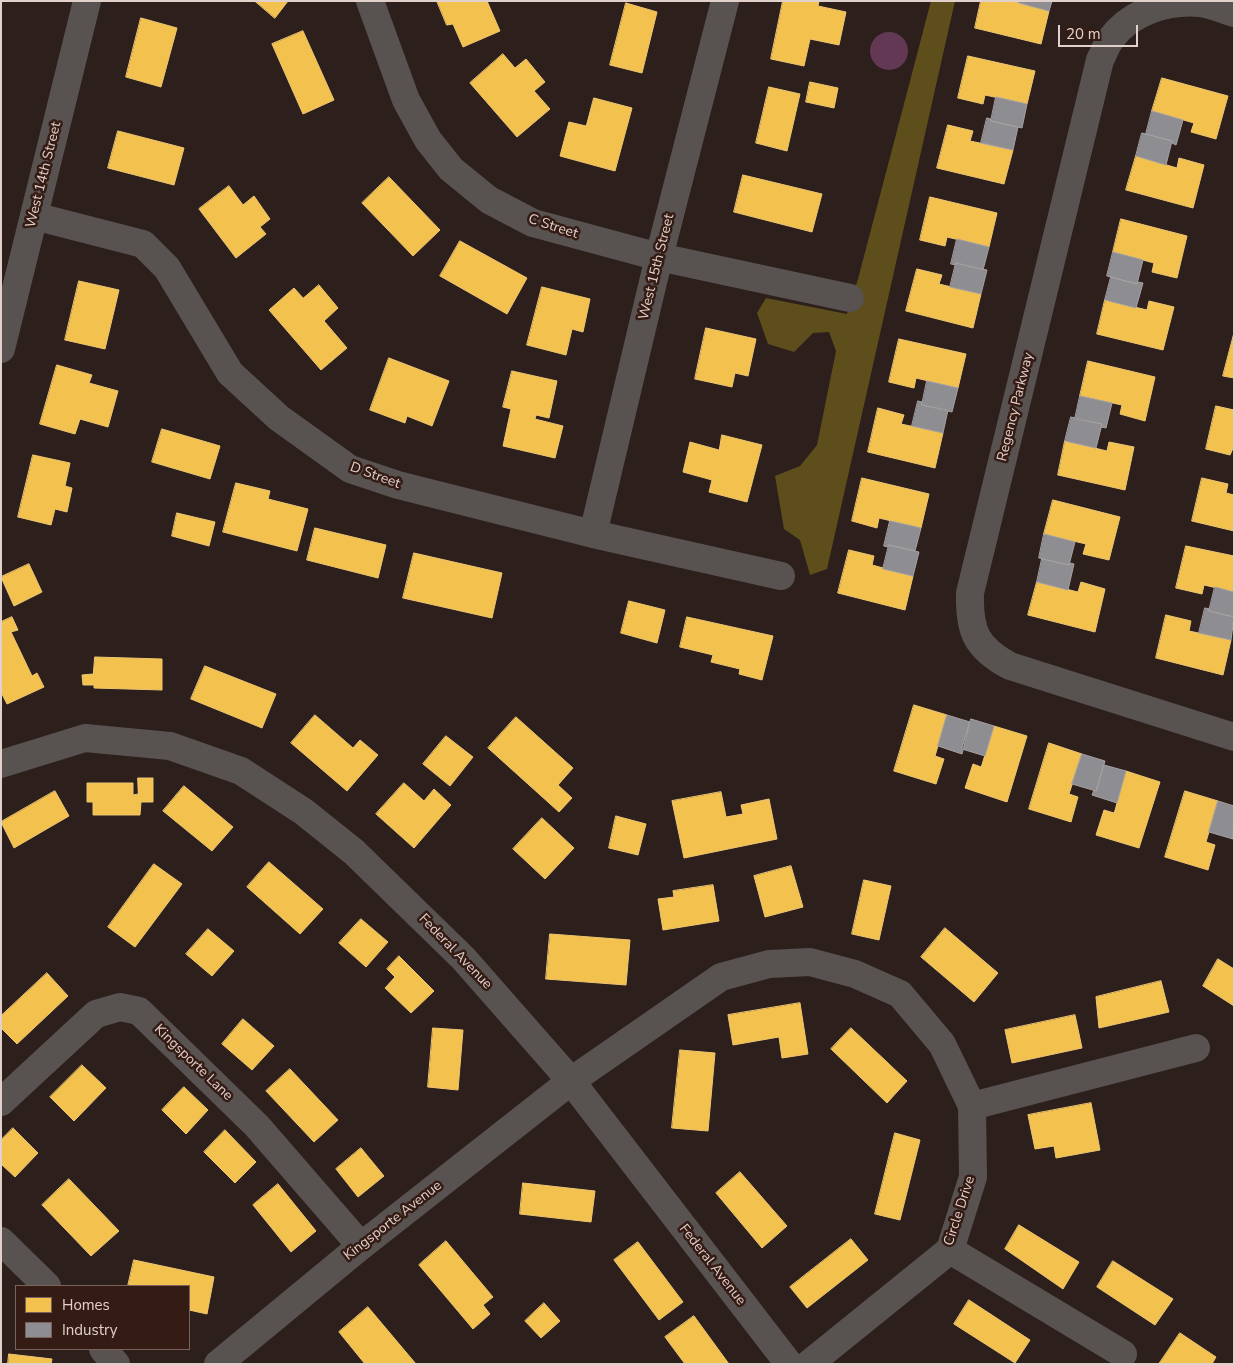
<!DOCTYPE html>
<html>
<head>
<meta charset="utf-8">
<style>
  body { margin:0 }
  #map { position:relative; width:1235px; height:1365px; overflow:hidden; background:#2d1f1b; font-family:"Nunito Sans",sans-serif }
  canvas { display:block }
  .frame { position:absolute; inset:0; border:2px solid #e2d0cb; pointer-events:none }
  .legend { position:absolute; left:15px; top:1285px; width:175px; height:65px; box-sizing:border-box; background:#341b14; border:1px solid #7a635d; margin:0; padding:6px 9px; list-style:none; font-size:15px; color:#e2d0cb }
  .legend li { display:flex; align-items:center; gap:10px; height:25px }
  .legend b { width:25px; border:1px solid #7a635d }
  .scale { position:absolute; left:1058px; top:25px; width:80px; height:22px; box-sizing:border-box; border:2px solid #e2d0cb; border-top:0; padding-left:6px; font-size:15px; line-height:18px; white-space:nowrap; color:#e2d0cb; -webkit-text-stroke:4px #341b14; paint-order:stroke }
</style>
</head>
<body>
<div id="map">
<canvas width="1235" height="1365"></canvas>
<div class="frame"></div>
<ul class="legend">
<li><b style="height:14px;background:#f2c14e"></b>Homes</li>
<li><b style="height:14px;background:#8d8d92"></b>Industry</li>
</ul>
<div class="scale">20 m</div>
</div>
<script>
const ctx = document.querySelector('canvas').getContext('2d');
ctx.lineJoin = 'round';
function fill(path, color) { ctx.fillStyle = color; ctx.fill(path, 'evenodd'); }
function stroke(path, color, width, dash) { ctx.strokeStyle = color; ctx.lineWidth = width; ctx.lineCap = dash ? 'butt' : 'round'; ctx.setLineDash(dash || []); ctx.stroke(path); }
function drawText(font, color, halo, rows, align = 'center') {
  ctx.font = font + ' "Nunito Sans",sans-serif'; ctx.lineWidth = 5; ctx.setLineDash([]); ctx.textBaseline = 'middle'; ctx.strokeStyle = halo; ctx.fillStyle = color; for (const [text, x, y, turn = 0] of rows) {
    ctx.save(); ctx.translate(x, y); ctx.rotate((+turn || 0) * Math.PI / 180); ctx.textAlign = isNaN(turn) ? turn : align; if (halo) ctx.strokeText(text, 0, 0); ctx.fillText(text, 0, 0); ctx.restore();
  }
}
fill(new Path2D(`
  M931 1H955L827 569 810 575 800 540 784 529 775 476 800 466 817 445 836 351 829 332 813 333 794 352 768 344 757 313 766 298 847 314 858 279Z`), '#5d4e1c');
fill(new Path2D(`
  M870 51a19 19 0 1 1 38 0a19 19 0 1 1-38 0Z`), '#633854');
const homes = new Path2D(`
  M255 1H288L275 18Z
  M437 1H487L500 31 463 47 453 24 447 25Z
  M783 1H819L818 6 846 12 839 45 810 39 804 66 771 59Z
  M981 1H1012L1049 11 1041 44 975 28Z
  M626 3 657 12 642 73 610 65Z
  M141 18 177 28 161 87 126 77Z
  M303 31 334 100 303 114 272 44Z
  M503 54 515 68 526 59 545 82 534 91 550 109 517 137 470 83Z
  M968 56 1035 71 1027 104 985 95 983 104 958 98Z
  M1162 78 1228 96 1216 139 1191 132 1194 123 1152 111Z
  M810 82 838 88 834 108 806 102Z
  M769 87 800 94 787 151 756 143Z
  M594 98 632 108 615 171 560 156 569 122 586 126Z
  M948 125 973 131 970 141 1013 150 1004 184 937 168Z
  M118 131 184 148 174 185 108 168Z
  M1136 156 1177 168 1179 158 1204 165 1193 208 1126 190Z
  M743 175 822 194 812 232 734 212Z
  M389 177 440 230 413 256 362 203Z
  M229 186 243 205 254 196 270 219 260 227 266 234 236 258 199 209Z
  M930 197 997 213 989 247 947 237 945 246 920 240Z
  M1121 219 1187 236 1177 278 1152 272 1154 263 1113 252Z
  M460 241 527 278 507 314 440 276Z
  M917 269 942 275 939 284 981 294 973 328 906 311Z
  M79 281 119 290 105 349 65 340Z
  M319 285 338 308 324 321 347 348 321 370 269 310 294 288 303 298Z
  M542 287 590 299 583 332 572 329 566 355 527 345Z
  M1105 300 1147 310 1149 301 1174 307 1163 350 1097 334Z
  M706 328 756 339 748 376 735 373 732 387 695 379Z
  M1234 333V378L1223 376Z
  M899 339 966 354 958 388 916 378 914 388 889 382Z
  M389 358 449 381 432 426 407 416 405 423 370 410Z
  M1088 361 1155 377 1145 421 1120 414 1122 405 1080 396Z
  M57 365 92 375 89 383 118 391 108 427 80 419 75 434 40 424Z
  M512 371 557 381 549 418 536 415 535 419 563 426 555 458 503 446 511 409 503 407Z
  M1216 406 1234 410V446L1230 455 1206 449Z
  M878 408 904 415 901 424 943 433 935 468 868 452Z
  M162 429 220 446 210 479 152 462Z
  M722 435 762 445 747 502 709 492 712 480 683 472 690 442 719 450Z
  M1065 441 1107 451 1109 442 1134 447 1125 490 1058 475Z
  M33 455 70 463 65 486 72 488 67 512 55 509 51 525 18 517Z
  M862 478 929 494 921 528 879 518 877 528 852 521Z
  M1202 478 1228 484 1226 493 1234 495V531L1192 521Z
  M236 483 270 491 268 499 308 509 297 551 223 532Z
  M1053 500 1120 517 1109 560 1083 554 1086 544 1044 534Z
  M177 513 215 522 209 546 172 536Z
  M315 528 386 545 378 578 307 560Z
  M1186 546 1234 556V592L1204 585 1202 594 1176 588Z
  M849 550 874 556 872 565 913 576 905 610 838 593Z
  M414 553 502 573 492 618 403 598Z
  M29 564 42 592 14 606 1 577Z
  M1037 582 1078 592 1081 582 1105 589 1095 632 1028 615Z
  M629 601 665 610 657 643 621 633Z
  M1166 615 1191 621 1189 631 1231 640 1223 675 1156 658Z
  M12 617 18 630 11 632 32 676 37 673 44 687 7 704 1 692V622Z
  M687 617 773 636 762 680 739 674 740 669 711 662 713 655 680 647Z
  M95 657 162 659V690L94 688V685H83L82 675 93 674Z
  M205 666 276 694 262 728 191 699Z
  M914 705 947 715 935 756 944 759 936 784 894 771Z
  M315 715 353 748 360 740 378 755 347 791 291 743Z
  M516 717 573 768 558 785 572 798 559 812 488 748Z
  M994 726 1027 736 1007 802 965 788 973 764 981 767Z
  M446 736 473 757 450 786 423 764Z
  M1049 743 1082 754 1069 794 1078 797 1071 822 1029 809Z
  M1126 771 1160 782 1139 848 1096 835 1104 810 1114 813Z
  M138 778H153V802H141L140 815H93V802H87V783H133V795L138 794Z
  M404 783 424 801 434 789 451 805 414 848 376 814Z
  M184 786 233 827 212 851 163 811Z
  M55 791 69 816 14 848 1 822Z
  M1185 791 1218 801 1206 842 1215 845 1208 870 1165 857Z
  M721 792 726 817 743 814 741 805 769 799 777 839 684 858 672 801Z
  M616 816 646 824 638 855 609 848Z
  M542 818 574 848 545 879 513 849Z
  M269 862 323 909 300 934 247 887Z
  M154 864 182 884 135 947 108 927Z
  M791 866 803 907 765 917 754 876Z
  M864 880 891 886 879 940 852 934Z
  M713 885 719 921 663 930 658 899 674 897 673 891Z
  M361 919 388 942 366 967 339 943Z
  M945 928 998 973 974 1002 921 957Z
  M208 929 234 951 212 976 186 954Z
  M550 934 630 940 626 985 546 979Z
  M399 956 434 991 411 1013 385 988 395 977 387 969Z
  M1218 959 1234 969V1006L1203 986Z
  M47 973 68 996 17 1044 1 1028V1016Z
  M1161 981 1169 1012 1099 1028 1096 997Z
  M800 1003 808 1054 782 1058 779 1037 733 1045 728 1015Z
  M1075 1015 1082 1048 1012 1063 1005 1030Z
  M243 1019 274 1046 252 1070 222 1044Z
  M433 1028 463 1030 458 1090 428 1087Z
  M851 1028 907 1081 887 1103 831 1049Z
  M680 1050 715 1053 708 1131 672 1128Z
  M82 1065 106 1088 74 1121 50 1097Z
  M290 1069 338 1120 314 1142 266 1091Z
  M184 1087 208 1110 186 1134 162 1110Z
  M1091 1103 1100 1150 1056 1158 1054 1146 1035 1149 1028 1115Z
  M13 1128 38 1153 15 1177 1 1164V1140Z
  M225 1130 256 1162 235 1183 204 1152Z
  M895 1133 920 1140 900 1220 875 1214Z
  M361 1148 384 1176 358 1197 336 1169Z
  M740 1172 787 1226 762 1248 716 1193Z
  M69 1179 119 1231 91 1256 42 1205Z
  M523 1183 595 1191 591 1222 520 1214Z
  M278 1184 316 1231 291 1252 253 1205Z
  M1019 1225 1079 1262 1063 1289 1005 1249Z
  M851 1239 868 1260 807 1308 790 1287Z
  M446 1241 493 1297 483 1305 490 1314 473 1329 419 1265Z
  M638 1242 683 1302 659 1320 614 1260Z
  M134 1260 214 1277 207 1314 189 1310V1286H128Z
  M1113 1261 1173 1299 1155 1325 1097 1287Z
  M969 1300 1030 1340 1015 1363 954 1324Z
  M544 1303 560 1321 541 1338 525 1321Z
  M368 1307 416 1364H365L339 1332Z
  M694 1316 729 1364H685L665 1337Z
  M1180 1333 1216 1357 1212 1364H1159Z
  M9 1354 52 1359 51 1364H8Z`);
fill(homes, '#f2c14e');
stroke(homes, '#edc674', 1);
const industry = new Path2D(`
  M1019 1H1052L1049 11 1019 3Z
  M996 97 1027 104 1022 128 991 121Z
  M1152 111 1183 120 1176 145 1172 143V141L1146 134Z
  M987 118 991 119V121L1018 127 1013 150 981 143Z
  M1142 133 1172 141 1166 165 1136 156Z
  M957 239 989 247 983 270 956 263V265L951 264Z
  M1113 252 1143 260 1137 284 1107 276Z
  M956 263 987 270 981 294 950 287Z
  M1111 277 1137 284 1138 282 1143 283 1136 308 1105 300Z
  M927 381 958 388 952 412 922 405Z
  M1080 396 1112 403 1106 428 1101 427 1102 424 1075 419Z
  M918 401 922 402V405L948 410 943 433 912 426Z
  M1071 417 1102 424 1096 448 1065 441Z
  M890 521 921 528 915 551 889 545 888 547 884 546Z
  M1044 534 1075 542 1069 565 1039 558Z
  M889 545 919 552 913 576 883 569Z
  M1042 559 1069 565 1070 563 1074 564 1068 590 1037 582Z
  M1215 587 1234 592V617L1209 611Z
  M1205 608 1210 609 1209 611 1234 617 1231 640 1199 633Z
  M947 715 970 722 962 754 938 746Z
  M971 719 994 726 985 756 962 749Z
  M1082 754 1105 761 1096 791 1072 784Z
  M1104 765 1126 771 1117 803 1092 795 1094 790 1096 791Z
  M1218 801 1234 806 1233 839 1209 832Z`);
fill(industry, '#8d8d92');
stroke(industry, '#a6a1a3', 1);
stroke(new Path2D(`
  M370 1 406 100 428 140 451 169 489 200 533 223 659 257 850 298
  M1234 13C1223 10 1211 4 1200 3 1168 0 1130 12 1111 39 1106 45 1104 53 1100 60L970 593C969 631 976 648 1010 666L1234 737
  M34 216 143 244 167 268 230 373 279 418 350 469 398 485 593 534 781 576
  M1 349 87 1
  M593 534 659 257 725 1
  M1 764 85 738 170 746 241 771 304 812 354 852 463 958 571 1081 789 1364
  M1 1102 96 1014 120 1007 139 1011 257 1126 361 1246
  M972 1106 1196 1048
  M1 1241 47 1286
  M950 1250 1123 1354
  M103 1349 116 1364
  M218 1364 361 1246 571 1081 721 977 769 964 810 962 855 974 900 994 942 1044 972 1106 973 1177 950 1250 809 1364`), '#585251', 28);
drawText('14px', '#e2d0cb', '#341b14', [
  ["West 14th Street",44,175,-76],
  ["C Street",553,227,18],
  ["West 15th Street",657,267,-76],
  ["Regency Parkway",1016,407,-76],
  ["D Street",375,476,20],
  ["Federal Avenue",455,952,46],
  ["Kingsporte Lane",193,1063,44],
  ["Circle Drive",960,1211,-72],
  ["Kingsporte Avenue",393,1221,-38],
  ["Federal Avenue",712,1265,52]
]);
</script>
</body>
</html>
